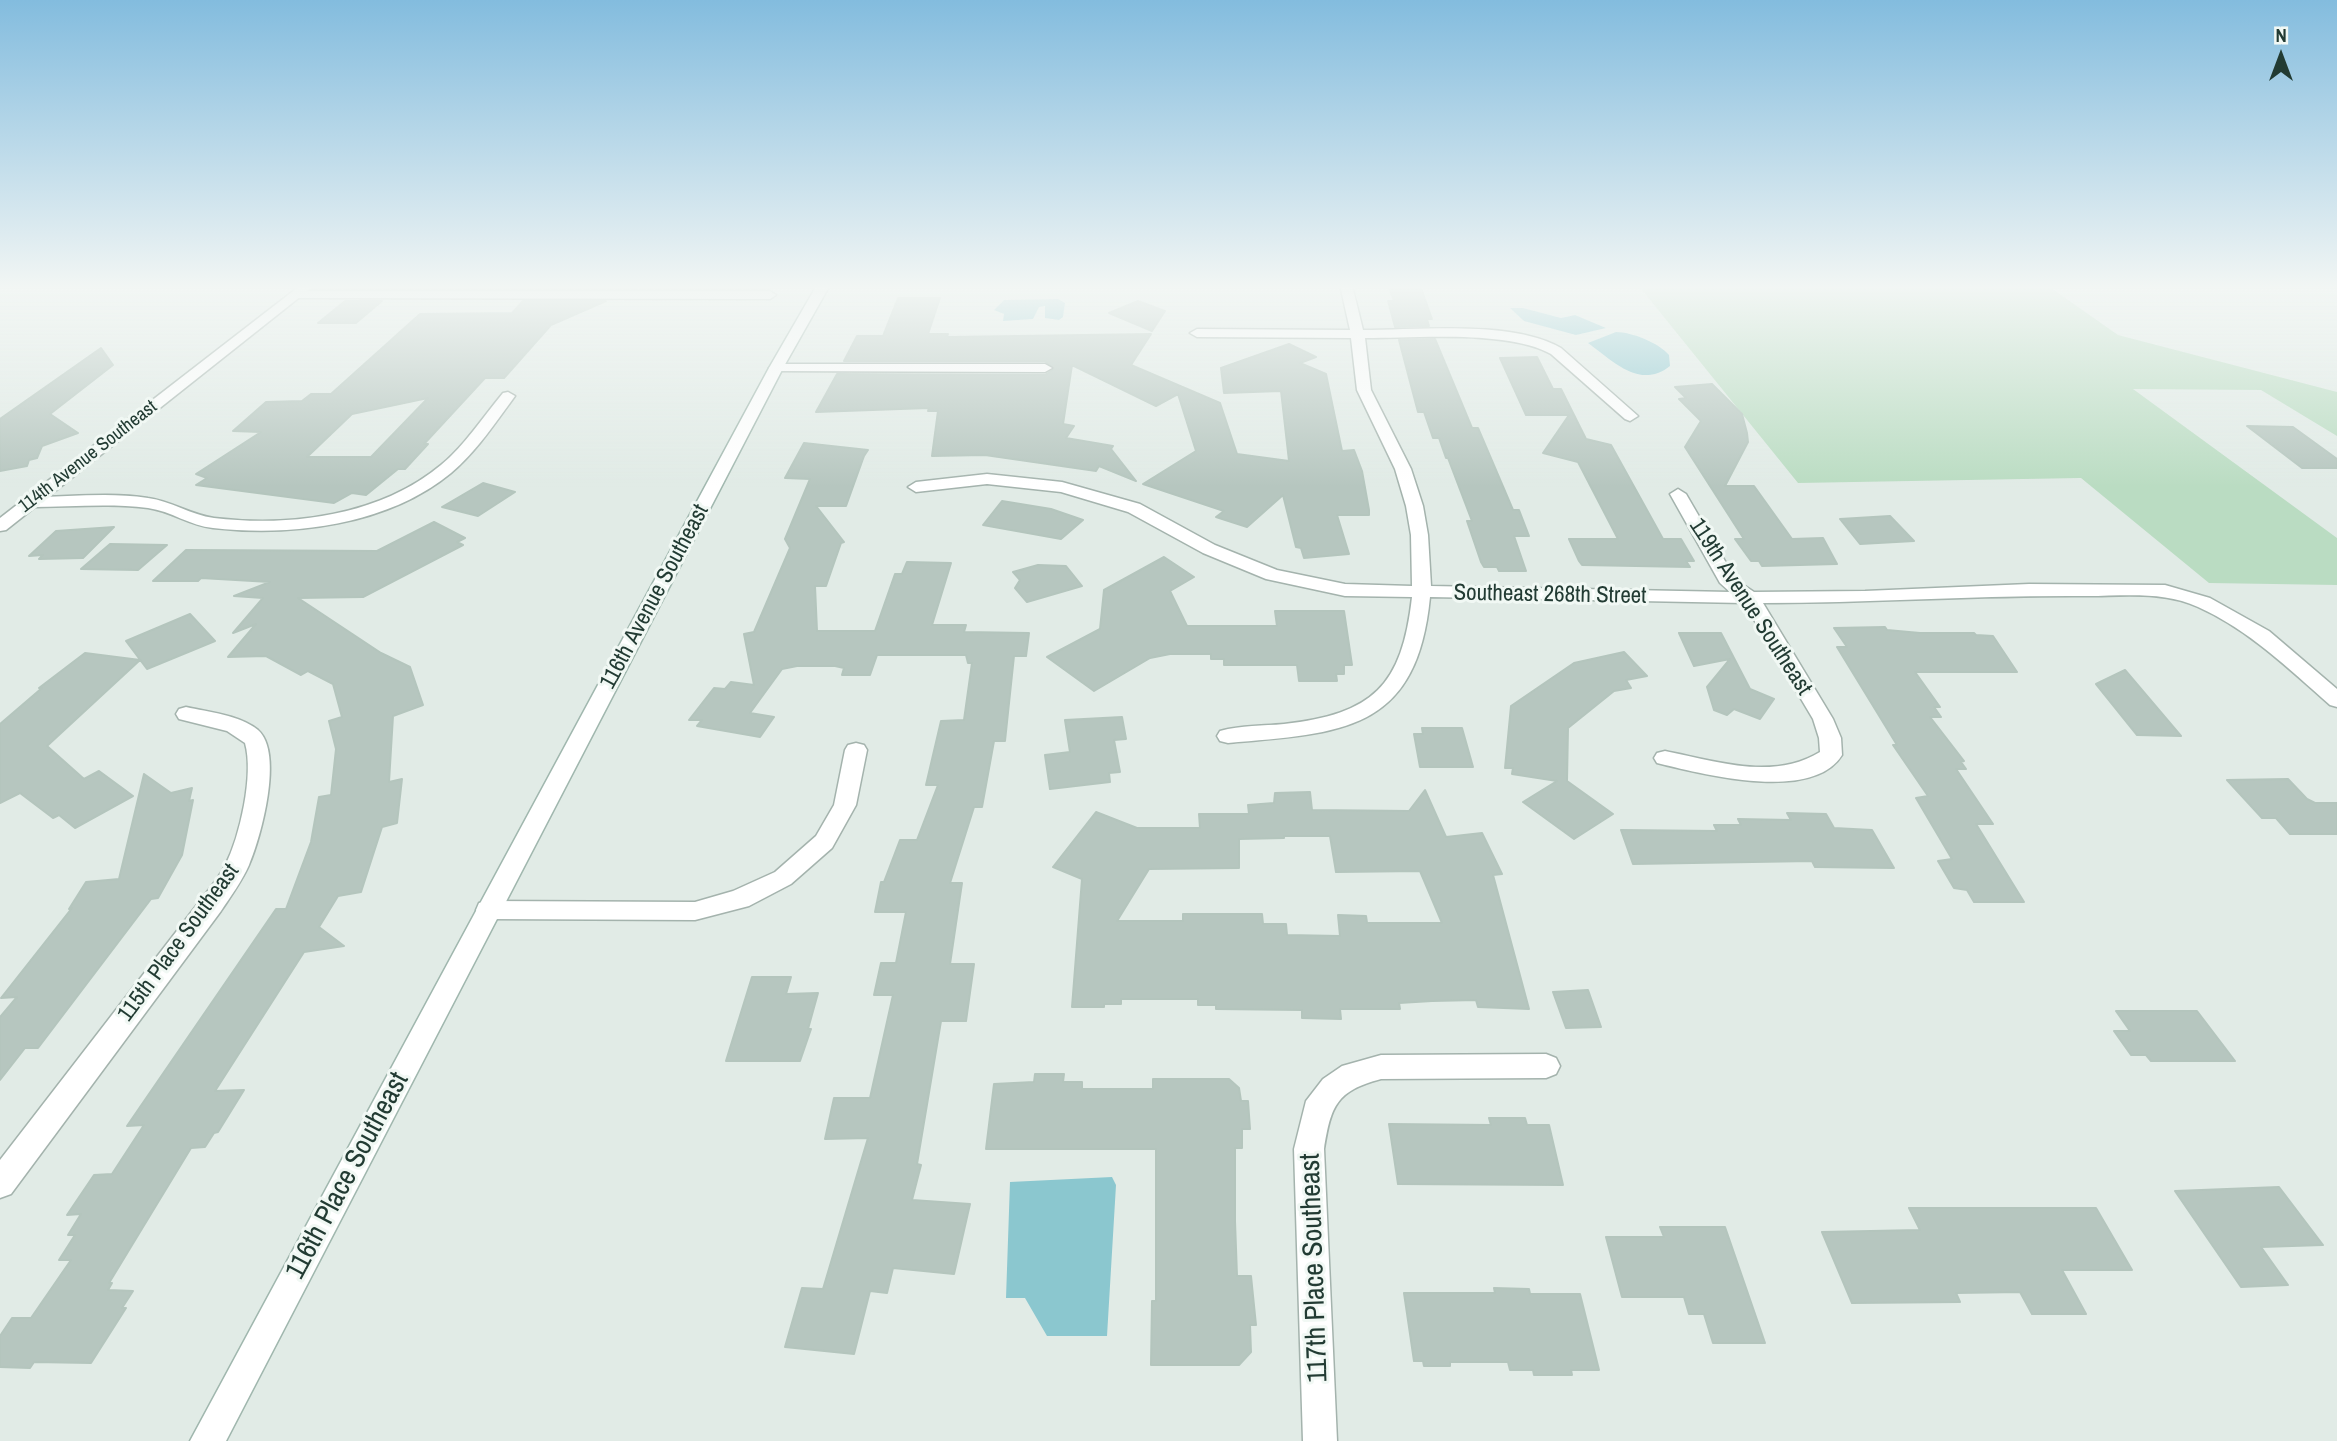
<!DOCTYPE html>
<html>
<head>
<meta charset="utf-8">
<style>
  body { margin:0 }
  #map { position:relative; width:2337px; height:1441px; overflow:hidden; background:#e1ebe6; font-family:"Archivo Narrow",sans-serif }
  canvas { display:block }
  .north { position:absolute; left:2246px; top:21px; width:70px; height:70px; -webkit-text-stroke:5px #f1f8f4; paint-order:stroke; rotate:0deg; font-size:19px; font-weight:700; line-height:28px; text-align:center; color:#223b33 }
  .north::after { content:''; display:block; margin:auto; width:24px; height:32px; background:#223b33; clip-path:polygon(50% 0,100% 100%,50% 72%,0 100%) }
</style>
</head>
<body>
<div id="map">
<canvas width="2337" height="1441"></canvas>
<div class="north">N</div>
</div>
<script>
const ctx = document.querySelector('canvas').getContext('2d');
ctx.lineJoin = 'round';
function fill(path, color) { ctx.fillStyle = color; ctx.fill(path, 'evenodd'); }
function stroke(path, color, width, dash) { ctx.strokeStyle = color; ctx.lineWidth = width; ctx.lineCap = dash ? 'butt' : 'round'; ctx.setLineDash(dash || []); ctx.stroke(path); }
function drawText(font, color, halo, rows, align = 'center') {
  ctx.font = font + ' "Archivo Narrow",sans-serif'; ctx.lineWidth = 6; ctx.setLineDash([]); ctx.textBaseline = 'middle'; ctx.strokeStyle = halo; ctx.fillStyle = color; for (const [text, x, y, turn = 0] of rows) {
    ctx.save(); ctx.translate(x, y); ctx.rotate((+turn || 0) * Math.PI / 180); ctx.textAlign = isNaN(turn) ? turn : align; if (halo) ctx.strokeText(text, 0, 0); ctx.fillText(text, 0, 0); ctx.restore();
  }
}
fill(new Path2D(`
  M1638 285H2047L2118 335 2337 392V436L2261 390 2133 389 2337 538V585L2209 583 2081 478 1798 483Z`), '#badcc2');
fill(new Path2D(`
  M1058 299 1065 303 1063 317 1059 320 1045 318V306L1039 307 1033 319 1003 321 1004 314 994 310 1004 300Z
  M1510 308H1523L1561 318 1575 315 1606 328 1576 335 1524 321Z
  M1616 332C1632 332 1659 343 1669 355L1670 366C1640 390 1613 361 1588 343Z
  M1112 1177 1116 1185 1107 1336H1047L1025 1298H1006L1010 1182Z`), '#8bc7cf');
const building = new Path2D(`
  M537 285H644V286L637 288H534Z
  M1389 288H1421L1432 319H1427L1429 326 1395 327 1388 301H1394Z
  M898 298H940L928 334H948L947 337 1151 334 1131 365 1220 403 1237 454 1289 461 1281 391 1224 393 1221 368 1289 344 1316 357 1300 363 1326 374 1342 451 1354 450 1362 471 1369 510V515H1337L1349 554 1304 558 1301 548 1296 547 1283 495 1247 527 1216 517 1224 511 1143 484 1196 451 1178 394 1156 406 1072 365 1063 424 1074 426 1066 438 1113 446 1111 449 1136 481 1099 466 1096 471 985 455 932 456 938 411H928L929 408 816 412 837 374 1045 375 1054 369 1045 361H844L857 336H883Z
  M345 301H382L356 323H318Z
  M523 301H606L551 325 504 378H485L424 444H428L405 469H398L366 495 352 493 334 503 196 485 207 478 196 474 261 432 233 431 266 402 302 401 311 394H331L420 314 512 313ZM428 398 371 457H307L352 414Z
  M1138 301 1165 311 1152 331 1109 313Z
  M1435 339 1472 428H1478L1513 510H1519L1529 536H1514L1526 571H1499L1497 567H1484L1481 562 1467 521H1472L1448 458H1446L1439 438H1433L1424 412H1418L1399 340Z
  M101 348 113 365 50 414 78 433 42 446 37 458 29 460 27 466 0 471V419Z
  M1537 357 1553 389H1561L1586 439 1611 445 1663 539H1681L1694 561H1686L1690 567 1582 565 1579 561 1569 539H1618L1578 462 1543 453 1569 415H1526L1500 358Z
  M1712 384 1742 414 1747 433 1748 442 1725 486H1754L1792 539 1823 538 1837 564 1762 566 1759 561H1751L1735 539H1744L1685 447 1701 421 1679 399 1686 398 1675 387Z
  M2247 426 2293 427 2337 459V468H2302Z
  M804 443 868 450 864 456 846 506H816L844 542 841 543 826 586H815L817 631H875L895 574H902L907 562 951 563 932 625H966L964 632 1029 633 1026 656H1014L1005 741H994L982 807H974L950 883H962L950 964H974L966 1021H941L917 1164 921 1165 912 1200 970 1204 954 1274 893 1268 887 1293 870 1291 854 1354 785 1347 802 1288 823 1289 868 1138 825 1139 834 1098H870L893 995H874L881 963H896L906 912H875L881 882H884L900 840H917L938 785H926L941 721 964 720 972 663H968L966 655H877L870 675H842L844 668 835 666H797L782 669 750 713 774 717 760 737 697 726 702 720H689L714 688 725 689 731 682 754 685 744 634 754 632 790 548 785 539 810 479 785 478Z
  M483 483 515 492 478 516 442 507Z
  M1002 501 1051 509 1083 520 1061 539 983 525Z
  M1890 516 1914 541 1860 544 1840 519Z
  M434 522 465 538 457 542 463 545 363 597 298 598 381 653 410 667 423 705 393 716 389 782 402 779 397 823 382 827 361 892 338 896 319 927 344 946 304 952 215 1091 244 1090 218 1132 214 1133 205 1147 191 1148 109 1283H112L108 1290 133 1291 122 1308H126L91 1363 34 1362 30 1368 0 1367V1336L12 1318H31L71 1260H59L75 1235H68L81 1214 67 1215 94 1175 112 1174 144 1125 127 1126 276 909H286L311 842 319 797 331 795 336 749 329 721 342 717 333 684 308 671 301 675 266 656 228 657 256 624 233 633 263 598 234 596 270 582 201 578 198 581H153L186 550 377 551Z
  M114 527 83 558 39 559 43 555 29 556 56 531Z
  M110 544 167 545 138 570 81 569Z
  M1164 557 1194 577 1170 591 1187 626H1277L1275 611H1344L1352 665H1344V674H1336L1337 681H1299L1297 665H1224V659H1211V654H1170L1150 658 1094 691 1047 657 1100 629 1104 590Z
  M1038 565 1066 566 1082 586 1027 602 1015 588 1020 580 1013 572Z
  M190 614 215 641 147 669 126 641Z
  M1885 627 1887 630 1920 633H1974L1976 635 1993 636 2017 672H1915L1940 707H1934L1941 717H1930L1964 761 1961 762 1966 769H1956L1993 824H1976L2024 902H1974L1967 890 1954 888 1938 861 1952 859 1916 798 1928 796 1893 745H1897L1837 647H1847L1834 628Z
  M1679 633H1721L1750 689 1774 699 1760 719 1734 709 1727 715 1714 710 1707 687 1730 659 1694 666Z
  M1624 652 1647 676 1626 680 1631 688 1614 691 1568 728 1567 781 1613 814 1574 839 1523 802 1557 781 1512 774 1513 768H1505L1511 706 1574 663Z
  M85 653 140 660 47 746 84 779 99 771 133 796 75 828 59 815 53 818 20 793 0 803V724L42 688H39Z
  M2125 670 2181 736 2137 735 2096 684Z
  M1122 717 1126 739 1114 740 1120 772 1109 773 1110 782 1050 789 1045 755 1070 752 1065 720Z
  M1422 728H1462L1473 767H1420L1414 734H1423Z
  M144 774 171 793 192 788 189 801 193 800 182 855 158 898 151 899 38 1048H25L0 1080V1017L17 997 1 998 72 908 69 909 86 882 119 879Z
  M2288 779 2307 799 2315 803H2337V834H2290L2276 818H2262L2227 780Z
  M1425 790 1446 837 1482 833 1502 874 1493 875 1529 1009 1478 1007 1476 1000 1432 1001 1399 1003 1400 1009H1340L1341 1019 1302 1018V1010L1216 1009V1005H1198V999H1121V1004H1104V1007H1072L1082 879 1053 867 1096 812 1137 828H1200L1199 814H1249L1248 805 1274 803 1275 793 1310 792 1312 810 1409 811ZM1284 836H1330L1336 872 1420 871 1442 923H1367L1366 916 1338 915 1340 936 1287 935 1286 924H1263L1262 914H1183V921H1117L1149 869 1239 868V839L1284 838Z
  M1787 813 1826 814 1834 828 1872 830 1894 868 1815 867 1812 861 1633 864 1621 830 1717 831 1714 825H1741L1738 819 1791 820Z
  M752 977H791L786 994 818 993 808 1029H811L800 1061H726Z
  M1588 990 1601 1027 1566 1028 1553 992Z
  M2116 1011H2197L2235 1061H2151L2146 1055H2131L2114 1031H2130Z
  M1035 1074H1064L1063 1082H1082V1089H1153V1079H1229L1239 1088 1241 1101H1248L1250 1129H1242V1148H1235V1221L1237 1276H1251L1256 1325H1250L1251 1352 1239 1365H1151L1152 1301H1156V1149H986L994 1084 1034 1082Z
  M1489 1118H1525L1527 1125H1549L1563 1185 1398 1184 1389 1124 1491 1125Z
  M2279 1187 2323 1245 2261 1247 2288 1285 2241 1287 2175 1191Z
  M1909 1208H2096L2132 1270H2062L2086 1314H2032L2020 1292 1956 1293 1960 1302 1852 1303 1822 1232 1920 1230Z
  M1660 1227H1725L1765 1343H1713L1704 1314H1689L1684 1297H1622L1606 1237H1664Z
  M1494 1288 1529 1289 1530 1294H1580L1599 1370H1571L1572 1375H1534L1533 1370H1510L1508 1362H1450V1366H1424L1423 1361H1414L1404 1293H1495Z`);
fill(building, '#b6c6bf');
stroke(building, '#b4c5bd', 2);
const minor = new Path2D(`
  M1340 285H1352L1363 330C1421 330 1512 320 1561 348L1638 416 1630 421 1625 419 1551 354C1509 330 1416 338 1365 338L1371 390 1411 469 1423 506 1428 535 1431 586 1730 592 1720 583 1670 494 1678 489 1686 494 1736 580 1754 592 1865 591 2029 584 2165 585 2210 598 2269 631 2337 689V707L2330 705C2288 668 2249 630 2198 607 2164 591 2124 596 2087 596 1979 595 1871 603 1763 603L1833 719 1841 738 1842 755C1813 802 1707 775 1665 765L1657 763 1654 758 1657 753 1665 751C1715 761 1773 781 1820 752L1819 738 1813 719 1744 603 1430 597C1417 732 1342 733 1228 743L1220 741 1217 736 1220 731C1241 725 1263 726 1284 724 1373 714 1402 686 1412 597L1345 596 1266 579 1203 553 1128 512 1061 492 987 484 916 492 908 487 916 482 987 474 1062 482 1140 504 1215 545 1277 570 1345 584 1412 586 1411 535 1406 506 1395 469 1357 390 1351 338 1197 337 1190 333 1197 329 1350 330Z
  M297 291H770L776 295 770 299 292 298 291 295Z
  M776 364H1045L1052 368 1045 372 771 371 769 368Z
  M508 392 515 396C496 422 476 452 451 473 388 525 292 537 213 528 190 526 171 511 148 508 109 503 70 507 31 507L23 502 31 497C70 497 109 492 148 498 171 501 191 515 214 518 290 527 380 516 441 465 465 445 483 417 503 393Z
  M186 707C208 712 240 715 258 730 284 753 261 837 249 865 242 881 231 896 221 911L11 1194 0 1198V1160L203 897C211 887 219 877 225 866 240 836 254 775 245 743L227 731 179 719 176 714 179 709Z
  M856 743 864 745 867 750 856 805 832 848 791 884 749 906 695 920 488 919 479 917 476 910 479 903 488 901 695 902 733 891 775 872 816 836 834 805 845 750 848 745Z
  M1546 1054 1556 1058 1560 1066 1556 1074 1546 1078 1381 1079C1336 1091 1331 1106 1324 1149L1337 1441H1303L1294 1149 1306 1101 1323 1079 1342 1066 1381 1055Z`);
const tertiary = new Path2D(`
  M301 285H315L6 530 0 531V518Z`);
const secondary = new Path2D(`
  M817 285H830L783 368 226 1441H190L769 368Z`);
stroke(minor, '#a4b3ad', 3);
stroke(tertiary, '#a4b3ad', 3);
stroke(secondary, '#a0b7ae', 3);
fill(minor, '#fff');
fill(tertiary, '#fff');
fill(secondary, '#fff');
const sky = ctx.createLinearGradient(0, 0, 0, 487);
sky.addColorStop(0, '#83bcde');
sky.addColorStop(0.59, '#f2f6f4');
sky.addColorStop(1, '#f2f6f400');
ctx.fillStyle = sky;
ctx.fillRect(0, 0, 2337, 487);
drawText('19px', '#223b33', '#f1f8f4', [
  ["114th Avenue Southeast",88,457,-38]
]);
drawText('23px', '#223b33', '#f1f8f4', [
  ["Southeast 268th Street",1550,595,1],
  ["116th Avenue Southeast",655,597,-62],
  ["119th Avenue Southeast",1750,607,57],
  ["115th Place Southeast",179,943,-54]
]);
drawText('28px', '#223b33', '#f1f8f4', [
  ["116th Place Southeast",348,1176,-62],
  ["117th Place Southeast",1315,1268,-92]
]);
</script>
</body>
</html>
